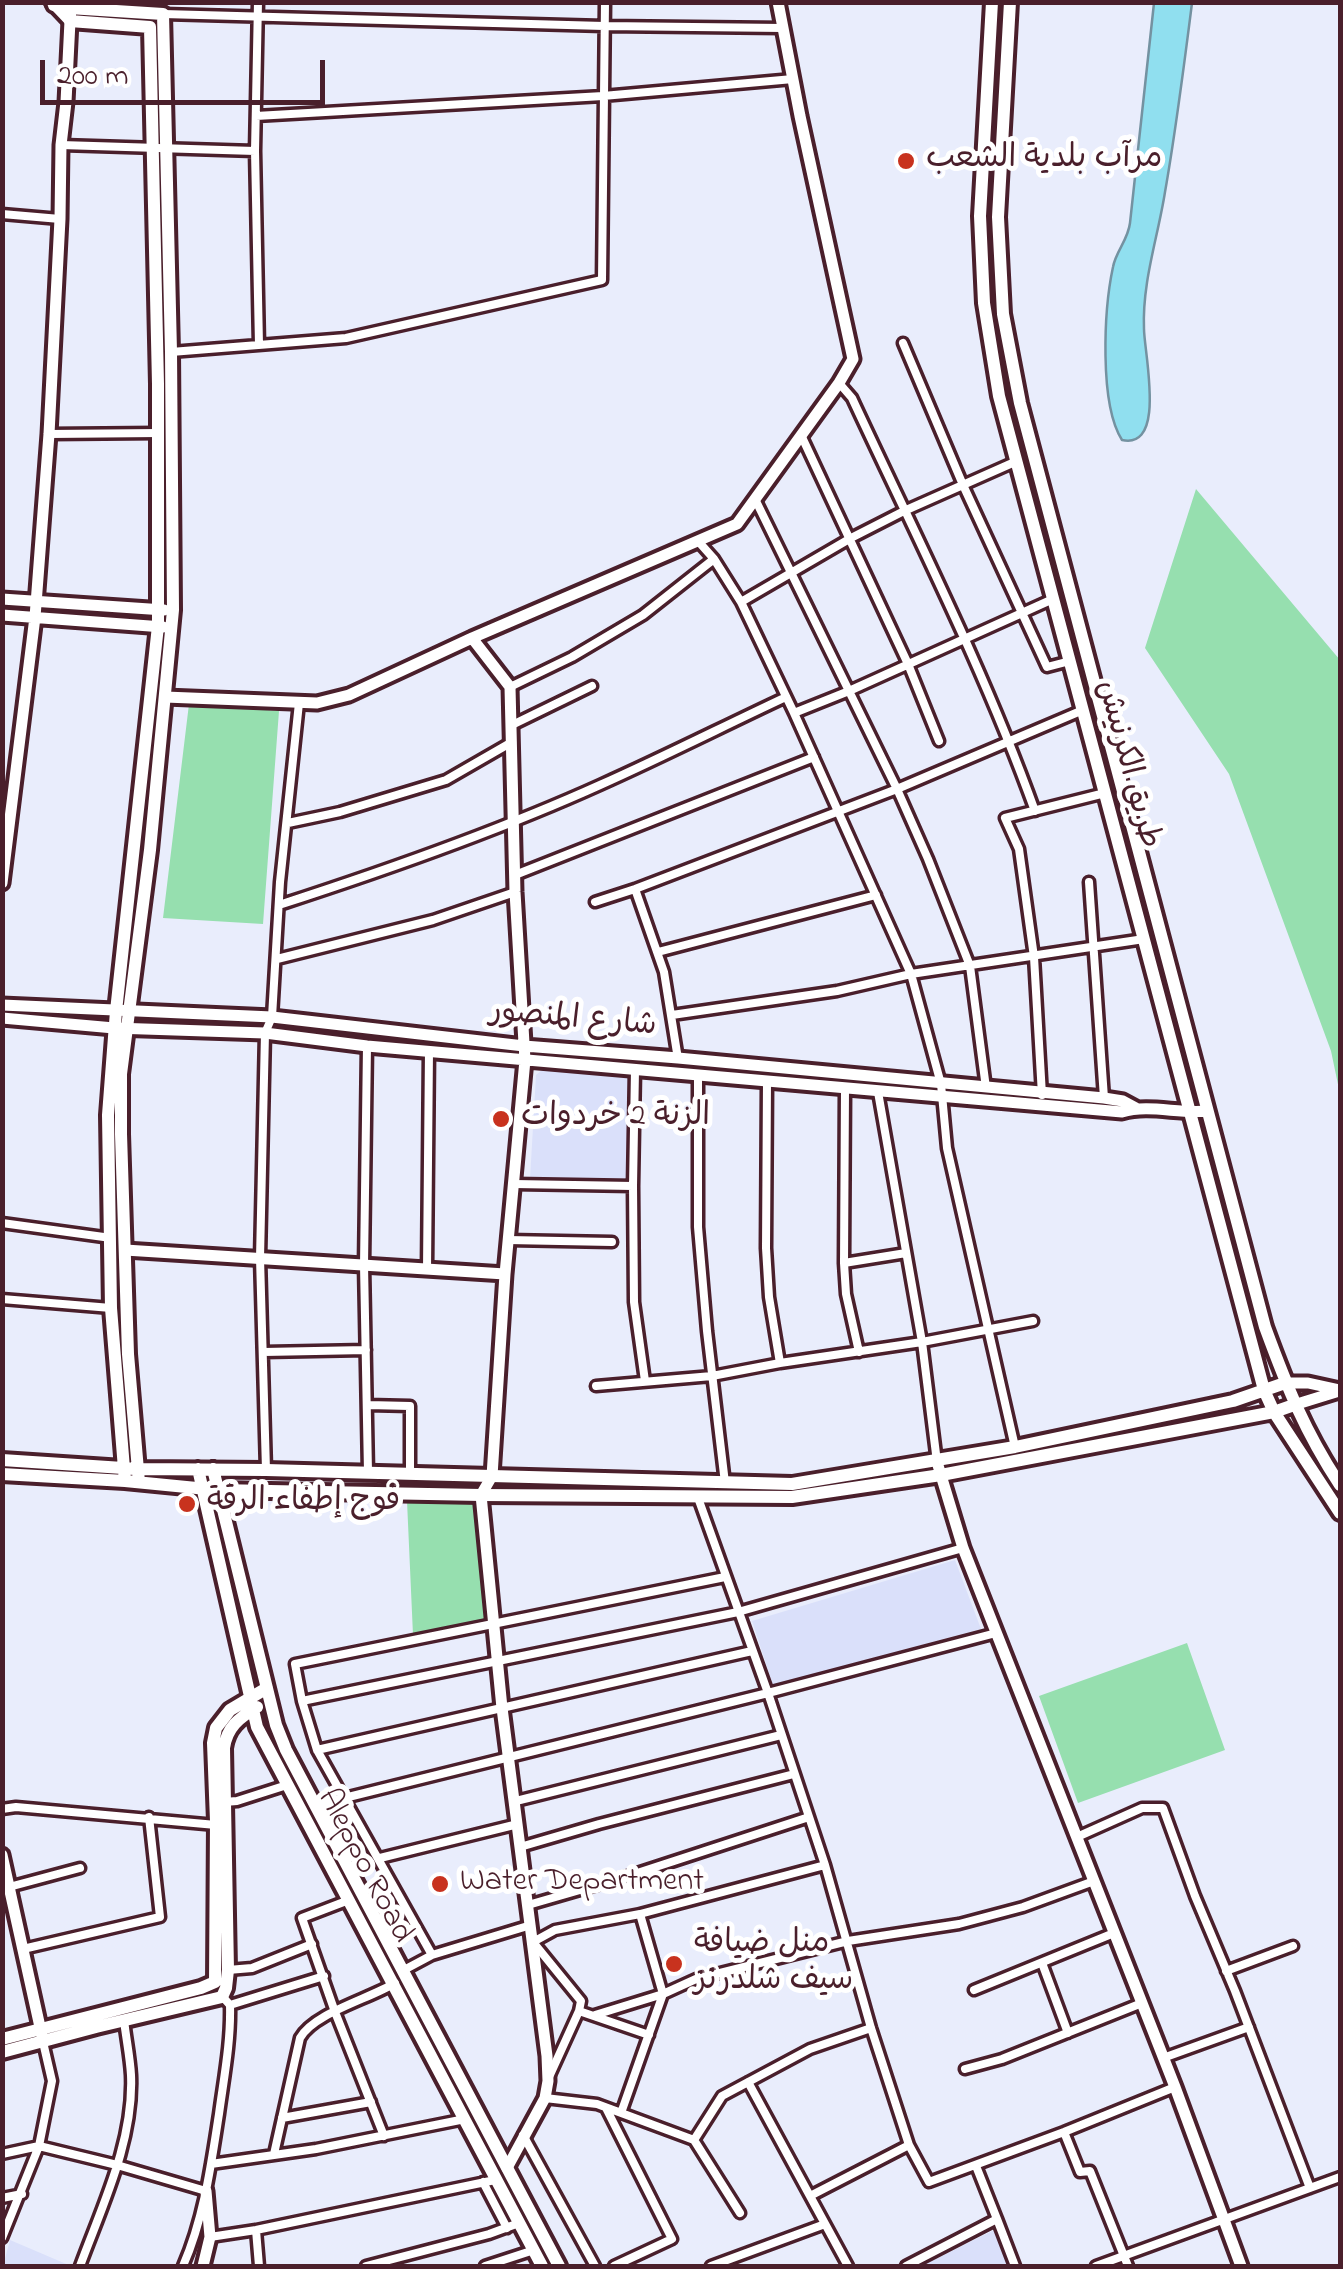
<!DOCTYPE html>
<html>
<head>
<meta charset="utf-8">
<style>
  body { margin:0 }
  #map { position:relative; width:1343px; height:2269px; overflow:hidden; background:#e9edfc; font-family:"Indie Flower",sans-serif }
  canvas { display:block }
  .frame { position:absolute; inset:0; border:5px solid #4a1f2b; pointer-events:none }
  .scale { position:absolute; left:40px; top:60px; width:285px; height:45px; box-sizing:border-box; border:5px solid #4a1f2b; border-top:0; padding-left:12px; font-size:30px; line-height:35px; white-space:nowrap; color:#4a1f2b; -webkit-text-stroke:8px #fff; paint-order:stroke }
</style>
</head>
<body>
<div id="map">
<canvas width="1343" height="2269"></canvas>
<div class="frame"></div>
<div class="scale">200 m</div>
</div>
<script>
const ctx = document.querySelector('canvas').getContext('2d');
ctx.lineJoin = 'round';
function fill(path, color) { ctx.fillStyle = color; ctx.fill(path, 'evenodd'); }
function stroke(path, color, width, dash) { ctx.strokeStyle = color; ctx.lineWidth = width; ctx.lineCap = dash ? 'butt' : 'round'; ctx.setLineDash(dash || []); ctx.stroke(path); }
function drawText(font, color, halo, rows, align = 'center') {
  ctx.font = font + ' "Indie Flower","Playpen Sans Arabic",sans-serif'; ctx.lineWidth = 10; ctx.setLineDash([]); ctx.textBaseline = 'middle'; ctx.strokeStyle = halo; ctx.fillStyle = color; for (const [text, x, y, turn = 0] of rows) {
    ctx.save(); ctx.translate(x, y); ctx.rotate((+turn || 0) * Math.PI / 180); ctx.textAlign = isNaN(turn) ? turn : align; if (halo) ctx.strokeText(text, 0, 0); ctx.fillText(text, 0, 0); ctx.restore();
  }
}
fill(new Path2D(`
  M542 1070 629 1077 626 1180 530 1179 536 1075Z
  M955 1560 981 1629 773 1685 752 1621Z
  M996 2229 1010 2266H922Z
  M10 2240 71 2266H3Z`), '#dae0fa');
fill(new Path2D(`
  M1196 489 1340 660V1094L1331 1051 1229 774 1145 648Z
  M189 704 279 711 263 924 163 918Z
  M407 1501 473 1502 485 1620 413 1635Z
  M1187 1643 1225 1750 1078 1803 1039 1696Z`), '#96dfaf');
const water = new Path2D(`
  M1154 3H1192C1184 66 1176 130 1165 192 1158 237 1142 282 1144 329 1144 352 1167 450 1122 440 1099 404 1104 309 1113 267 1116 251 1128 240 1130 223Z`);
fill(water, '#90dfef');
stroke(water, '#7492a1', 2.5);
const street = new Path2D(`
  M258 2 255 151 259 345
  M163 14 604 26 783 28
  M256 116 603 96 793 79
  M61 145 255 151
  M2 214 60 219
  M903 343 963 485 1047 667 1070 661
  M171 352 346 338 602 280 605 2
  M839 383 852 398C915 534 984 669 1035 811
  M49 434 159 433
  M801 435 908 664 939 741
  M755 499 897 789 928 859 970 966 986 1088
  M698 541 714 559 741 602 794 713 911 974 941 1084 947 1148 1015 1447
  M741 602 851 538 904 511 1017 461
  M510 687 572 657 643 615 714 559
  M794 713 849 691 1053 599
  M512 725 592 686
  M288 823 340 812 446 780 512 742
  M515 875 814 757
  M1089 882 1104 1098
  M635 889 664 972 678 1059
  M595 902 635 889 897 789 1083 710
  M279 905C387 870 496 832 600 785 663 757 724 726 786 697
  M658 952 876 895
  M277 959 433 920 515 892
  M672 1015 837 991 911 974 1144 939
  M367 1046 364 1265 368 1472
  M635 1070 633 1186 634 1302 645 1381
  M698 1075V1227L707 1331 725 1483
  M767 1082 766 1248 769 1297 780 1363
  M845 1089 844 1263 846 1294 859 1352
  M878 1092 922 1342 937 1462
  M1042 1095 1034 957 1019 849 1005 818 1105 793
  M514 1184 633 1186
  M2 1223 111 1238
  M508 1240 612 1242
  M844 1263 906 1253
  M427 1269 429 1051
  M2 1299 111 1308
  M264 1352 366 1350
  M596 1386 712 1376 780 1363 922 1342 1033 1321
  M368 1405 410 1406V1474
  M266 1470 260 1258 265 1033 272 1017 280 882 299 703
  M697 1495 768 1693 825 1865 871 2028 909 2145 929 2182 1064 2132 1175 2087
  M302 1701 738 1612 963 1548
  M317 1750 752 1651
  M516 1801 781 1735
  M224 1802 237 1801 287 1785
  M316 1805 768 1693 996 1633
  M2 1809 16 1807 216 1825
  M1077 1837 1142 1808H1163L1195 1896 1235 1991 1310 2188
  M520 1847 599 1824 794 1774
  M380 1858 518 1824
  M9 1887 80 1868
  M349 1900 302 1918 335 2012 384 2136
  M528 1905 625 1877 809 1817
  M23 1949 160 1917 149 1817
  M432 1955 317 1750 302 1701 295 1664 725 1577
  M1042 1963 1068 2033
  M228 1970 252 1968 312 1944
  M402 1971 432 1955 531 1925
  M1226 1971 1293 1946
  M974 1990 1114 1933
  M230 2005 324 1976
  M579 2011 649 2035
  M595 2015 663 1994 640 1914
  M1163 2058 1249 2027
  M965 2069 1002 2059 1142 2003
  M549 2077 579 2011 581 2001 533 1942 555 1930 640 1914 825 1865
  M748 2082 848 2266
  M545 2098 597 2104 694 2140 722 2096 810 2049 871 2028
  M606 2108 672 2239 614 2266
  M621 2113 663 1994 696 1979 848 1941 959 1924 1023 1907 1094 1881
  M282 2118 371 2102
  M1064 2132 1080 2172 1090 2171 1128 2266
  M523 2135 595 2266
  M694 2140 740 2213
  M2 2154 39 2146 117 2165 206 2191
  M274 2154 300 2038C314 2013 369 1999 395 1983
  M211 2164 316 2149 465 2119
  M976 2166 997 2219
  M483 2182 507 2228
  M810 2196 909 2145
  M2 2198 22 2194
  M256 2230 259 2266
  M210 2237 256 2230 495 2180
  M2 2238 39 2146 52 2081 43 2042
  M80 2266C102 2206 134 2141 131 2075 130 2057 126 2038 124 2020
  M183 2266C204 2218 211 2165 219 2114 224 2077 231 2042 230 2005L221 1995
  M366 2266 489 2234 519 2223
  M485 2266 534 2250
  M711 2266 825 2224
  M906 2266 997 2219 1015 2266
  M1096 2266 1340 2177`);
const secondary = new Path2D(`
  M2 599 164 610
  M2 615 163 627
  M472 638 510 687 515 892 525 1060 505 1274 492 1476 481 1495 502 1708 547 2056 548 2081 545 2098 507 2168
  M165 697 317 703 349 695 472 638 737 524 839 383 853 359 800 116 778 2
  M2 883 35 617 49 434 60 219 61 145 66 102 70 21 52 2
  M2 1005 272 1017 524 1046 678 1058 1104 1098 1123 1101 1136 1108
  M2 1018 114 1028 265 1033 367 1046 1122 1112C1149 1104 1178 1114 1207 1111
  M125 1250 505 1274
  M1285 1383H1308L1340 1390
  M1294 1405 1336 1392
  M937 1462 963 1548 1175 2087 1241 2266
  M2 1855 42 2036
  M203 2266 210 2237 206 2191`);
const primary = new Path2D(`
  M54 2V5L69 8 163 14 171 352 173 610 150 850 121 1074V1134L128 1354 139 1482
  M70 2V21L150 27 158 384V626L116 1011 108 1115 111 1308 125 1481
  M992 2 980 216 984 303 999 396 1264 1390 1274 1412 1340 1513
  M1010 2 998 217 1003 314 1020 403 1265 1327C1287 1387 1305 1432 1340 1485
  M2 1460 138 1469 266 1470 792 1484 1015 1447 1233 1401 1285 1383
  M198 1469 257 1727 542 2266
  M213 1469 276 1725 286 1750 559 2266
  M2 1474 125 1481 217 1490 481 1495 792 1497 941 1475 1274 1412 1294 1405
  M2 2039 201 1988 215 1982 216 1821 213 1743 216 1728 230 1710 267 1688
  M2 2052 96 2027 222 1997 226 1988 228 1970 224 1748C227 1727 239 1718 257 1707`);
stroke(street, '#4a1f2b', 15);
stroke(secondary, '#4a1f2b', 19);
stroke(primary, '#4a1f2b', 20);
stroke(street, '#fff', 8);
stroke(secondary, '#fff', 11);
stroke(primary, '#fff', 12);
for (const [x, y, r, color] of [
  [906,161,10,"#c8321e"],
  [501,1119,10,"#c8321e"],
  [187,1504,10,"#c8321e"],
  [440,1884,10,"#c8321e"],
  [674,1964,10,"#c8321e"]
]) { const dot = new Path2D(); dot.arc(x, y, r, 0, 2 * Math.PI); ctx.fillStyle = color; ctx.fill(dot); stroke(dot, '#fff', 4); }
drawText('32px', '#4a1f2b', '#fff', [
  ["مرآب بلدية الشعب",926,161],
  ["الزنة 2 خردوات",521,1119],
  ["فوج إطفاء الرقة",207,1504],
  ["Water Department",460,1884],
  ["منل ضيافة",694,1946],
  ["سيف شلدرنز",694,1983]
], 'left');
drawText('32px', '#4a1f2b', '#fff', [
  ["طريق الكرنيش",1126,765,75],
  ["شارع المنصور",573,1021,5],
  ["Aleppo Road",363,1867,62]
]);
</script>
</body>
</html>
